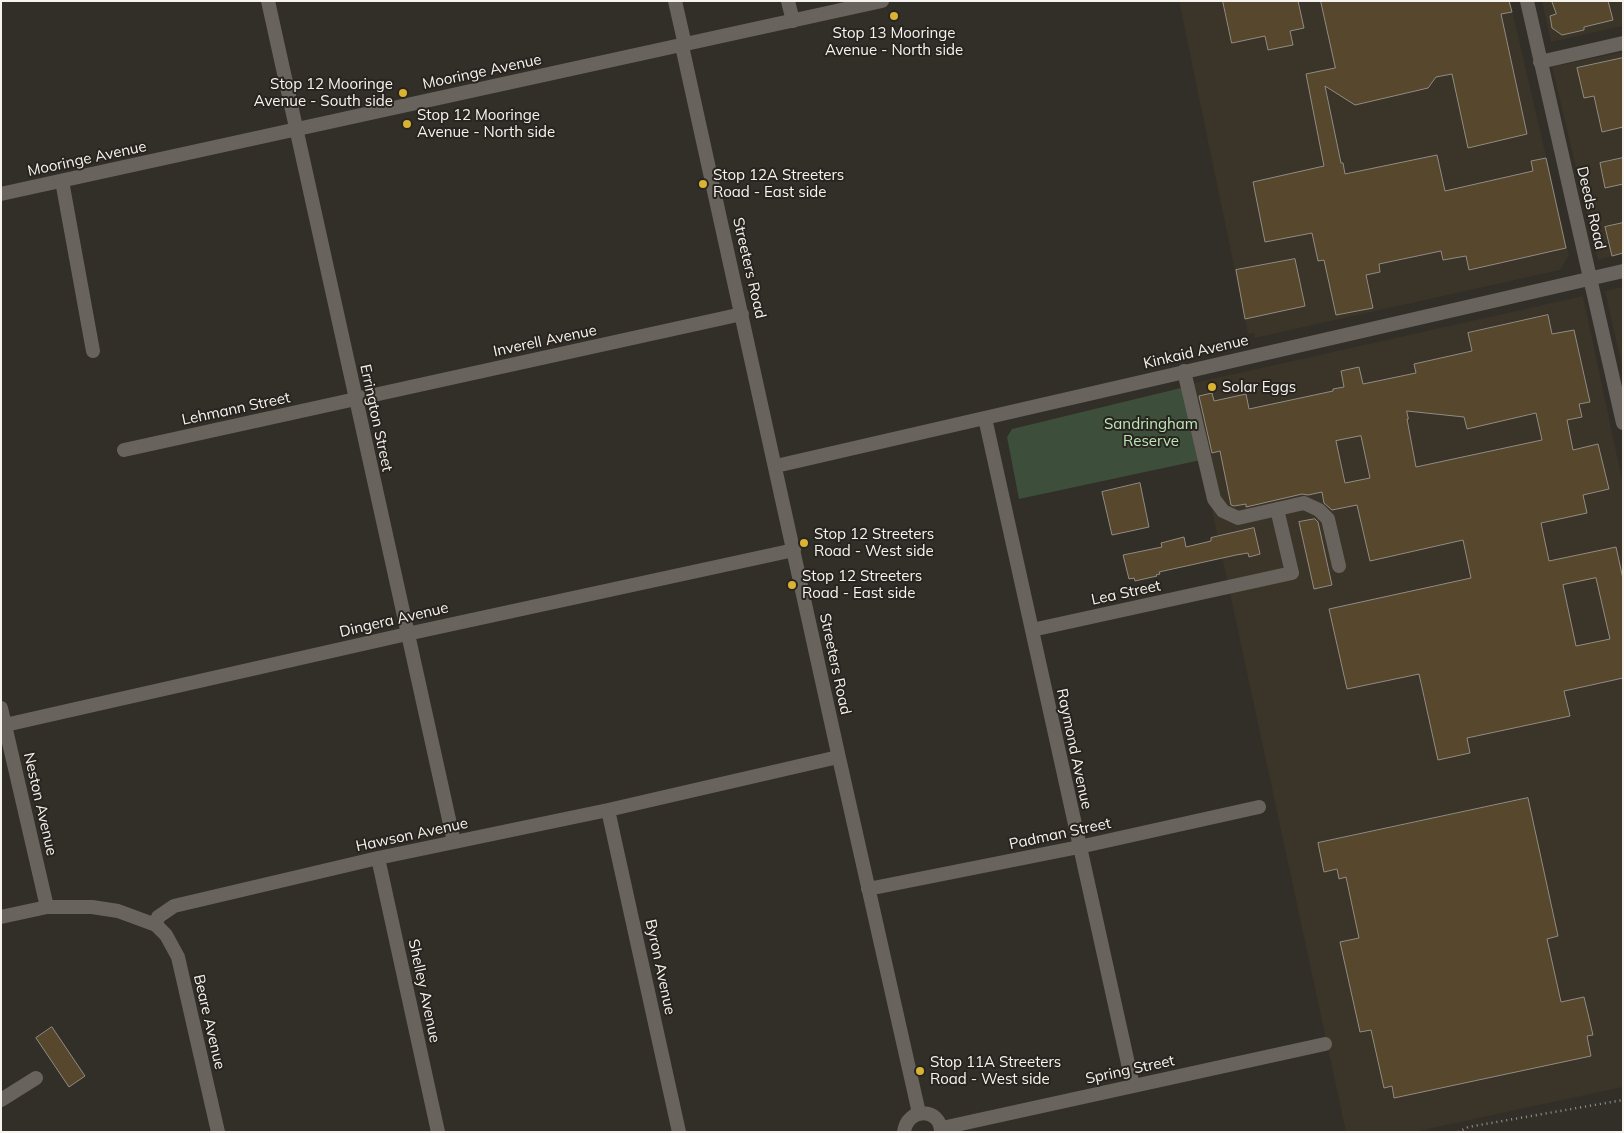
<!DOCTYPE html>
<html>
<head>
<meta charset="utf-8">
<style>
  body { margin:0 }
  #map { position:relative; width:1624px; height:1133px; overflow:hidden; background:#322e28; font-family:Mulish,sans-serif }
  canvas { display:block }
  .frame { position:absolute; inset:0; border:2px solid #f6f3ef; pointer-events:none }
</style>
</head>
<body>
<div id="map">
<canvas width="1624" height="1133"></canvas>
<div class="frame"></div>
</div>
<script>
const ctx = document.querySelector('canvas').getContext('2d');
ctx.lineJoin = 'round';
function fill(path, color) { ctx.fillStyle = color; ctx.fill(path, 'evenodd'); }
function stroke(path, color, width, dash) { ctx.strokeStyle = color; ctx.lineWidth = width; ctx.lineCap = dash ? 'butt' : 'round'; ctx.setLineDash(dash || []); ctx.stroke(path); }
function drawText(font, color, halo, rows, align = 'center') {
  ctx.font = font + ' Mulish,sans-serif'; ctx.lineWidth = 4; ctx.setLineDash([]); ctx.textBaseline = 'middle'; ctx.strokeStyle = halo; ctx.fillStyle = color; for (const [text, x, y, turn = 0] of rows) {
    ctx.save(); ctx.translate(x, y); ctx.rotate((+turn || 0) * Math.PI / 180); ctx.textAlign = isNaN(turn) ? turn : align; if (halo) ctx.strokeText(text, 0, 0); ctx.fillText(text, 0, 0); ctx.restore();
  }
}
fill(new Path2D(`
  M1179 1H1510L1569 255 1560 270 1255 338 1254 333 1248 334Z
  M1542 1H1623V26L1551 42Z
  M1623 52V254L1598 260 1552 67Z
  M1623 287V371L1605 291Z
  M1583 296 1623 484V1087L1414 1132H1346L1185 385Z`), '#3b3428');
fill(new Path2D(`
  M1185 387 1201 460 1019 499 1007 437 1012 429Z`), '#3d4e3b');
const building = new Path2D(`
  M1223 1H1298L1304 28 1290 31 1293 45 1268 50 1265 36 1232 43Z
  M1321 1H1509L1512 12 1501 14 1527 134 1468 148 1452 74 1436 77 1428 88 1355 105 1325 86 1341 163H1343L1345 174 1437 155 1445 191 1533 171 1531 161 1546 158 1566 248 1469 270 1466 256 1443 260 1441 251 1379 264 1380 272 1366 275 1373 308 1336 315 1324 260 1318 261 1312 233 1265 242 1253 182 1324 166 1306 74 1335 68Z
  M1552 1H1608L1613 20 1584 27V30L1562 35 1552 28 1550 16 1556 14Z
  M1623 58V127L1602 132 1594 96 1584 98 1577 68Z
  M1623 158V184L1605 188 1600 163Z
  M1623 223V253L1612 256 1605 227Z
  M1295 259 1305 306 1245 319 1236 270Z
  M1548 315 1552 334 1574 330 1590 402 1579 404 1582 417 1567 420 1573 450 1598 444 1609 489 1583 495 1587 513 1541 523 1549 561 1616 547 1623 579V678L1564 691 1570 716 1467 738 1470 753 1438 760 1419 674 1347 689 1329 609 1471 578 1463 540 1370 561 1357 505 1332 510 1324 503 1322 492 1308 495 1302 494 1246 507V504L1234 506 1231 505 1220 451 1212 453 1199 396 1212 393 1214 401 1246 394 1249 409 1333 391V389L1344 387 1341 371 1359 367 1363 384 1416 373 1414 364 1472 351 1468 333ZM1407 411 1464 417 1467 429 1536 413 1542 440 1416 467 1407 419H1408ZM1361 436 1370 478 1345 483 1336 441ZM1596 578 1610 639 1576 646 1563 585Z
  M1140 483 1149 527 1112 535 1102 492Z
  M1315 519 1318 522 1332 585 1314 589 1299 522Z
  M1254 528 1260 554 1249 557 1248 553 1236 555 1159 572 1160 574 1156 575 1157 576 1135 581 1134 578 1129 579 1123 555 1162 547 1161 543 1184 537 1186 547 1211 541V538Z
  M1528 798 1558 936 1547 939 1561 1002 1584 997 1593 1035 1587 1036 1591 1056 1394 1098 1392 1086 1384 1088 1371 1030 1360 1032 1340 942 1359 938 1346 877 1339 879 1337 869 1324 872 1318 843Z
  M52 1027 85 1076 69 1087 36 1038Z`);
fill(building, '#57472c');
stroke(building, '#908c84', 1);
stroke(new Path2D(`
  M1458 1132 1468 1127 1623 1100`), '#999590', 2.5, [1, 4]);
stroke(new Path2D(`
  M268 1 454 842
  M675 1 685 45
  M788 1 793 21
  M1527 1 1623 423
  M682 46C762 401 837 758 919 1113
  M1540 62 1623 43
  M62 181 93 351
  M1 194 882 1
  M1184 371 1214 499 1223 511 1238 518 1304 503 1319 510 1328 519 1339 566
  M985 418 1133 1086
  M124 450 742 314
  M776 466 1623 271
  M1032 630 1292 573 1277 509
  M1 708 47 907
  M1 726 407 634 794 550
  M608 810 679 1132
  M378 858 438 1132
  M868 889 1079 847 1259 807
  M1 917 47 907H92L118 911 156 925 166 935 178 957 218 1132
  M156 925 158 917 174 906 378 858 608 810 838 757
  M1 1100 36 1078
  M942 1128 1325 1044
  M904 1132C907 1107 941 1107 941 1132`), '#68645d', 14);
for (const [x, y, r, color] of [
  [894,16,5,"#dab333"],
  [403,93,5,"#dab333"],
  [407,124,5,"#dab333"],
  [703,184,5,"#dab333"],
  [1212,387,5,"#dab333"],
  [804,543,5,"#dab333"],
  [792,585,5,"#dab333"],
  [920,1071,5,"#dab333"]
]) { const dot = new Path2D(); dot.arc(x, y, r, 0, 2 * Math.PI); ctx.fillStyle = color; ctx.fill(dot); stroke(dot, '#28241f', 2); }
drawText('15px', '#f6f3ef', '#28241f', [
  ["Stop 13 Mooringe",894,33,"center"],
  ["Avenue - North side",894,50,"center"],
  ["Stop 12 Mooringe",393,84,"right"],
  ["Avenue - South side",393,101,"right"],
  ["Stop 12 Mooringe",417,115],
  ["Avenue - North side",417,132],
  ["Stop 12A Streeters",713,175],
  ["Road - East side",713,192],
  ["Solar Eggs",1222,387],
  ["Stop 12 Streeters",814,534],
  ["Road - West side",814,551],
  ["Stop 12 Streeters",802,576],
  ["Road - East side",802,593],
  ["Stop 11A Streeters",930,1062],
  ["Road - West side",930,1079]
], 'left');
drawText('15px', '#f6f3ef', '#28241f', [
  ["Mooringe Avenue",482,72,-12],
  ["Mooringe Avenue",87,159,-12],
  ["Deeds Road",1591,208,77],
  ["Streeters Road",749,268,77],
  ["Inverell Avenue",545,341,-12],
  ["Kinkaid Avenue",1196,352,-13],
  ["Lehmann Street",236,409,-12],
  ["Errington Street",376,418,78],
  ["Lea Street",1126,593,-12],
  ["Dingera Avenue",394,620,-13],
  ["Streeters Road",835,664,78],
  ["Raymond Avenue",1074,749,78],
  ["Neston Avenue",40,804,77],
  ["Padman Street",1060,834,-12],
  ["Hawson Avenue",412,835,-12],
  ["Byron Avenue",660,967,78],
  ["Shelley Avenue",424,991,78],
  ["Beare Avenue",209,1022,77],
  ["Spring Street",1130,1070,-12]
]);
drawText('15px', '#bee7b8', '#28241f', [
  ["Sandringham",1151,424],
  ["Reserve",1151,441]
]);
</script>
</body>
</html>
